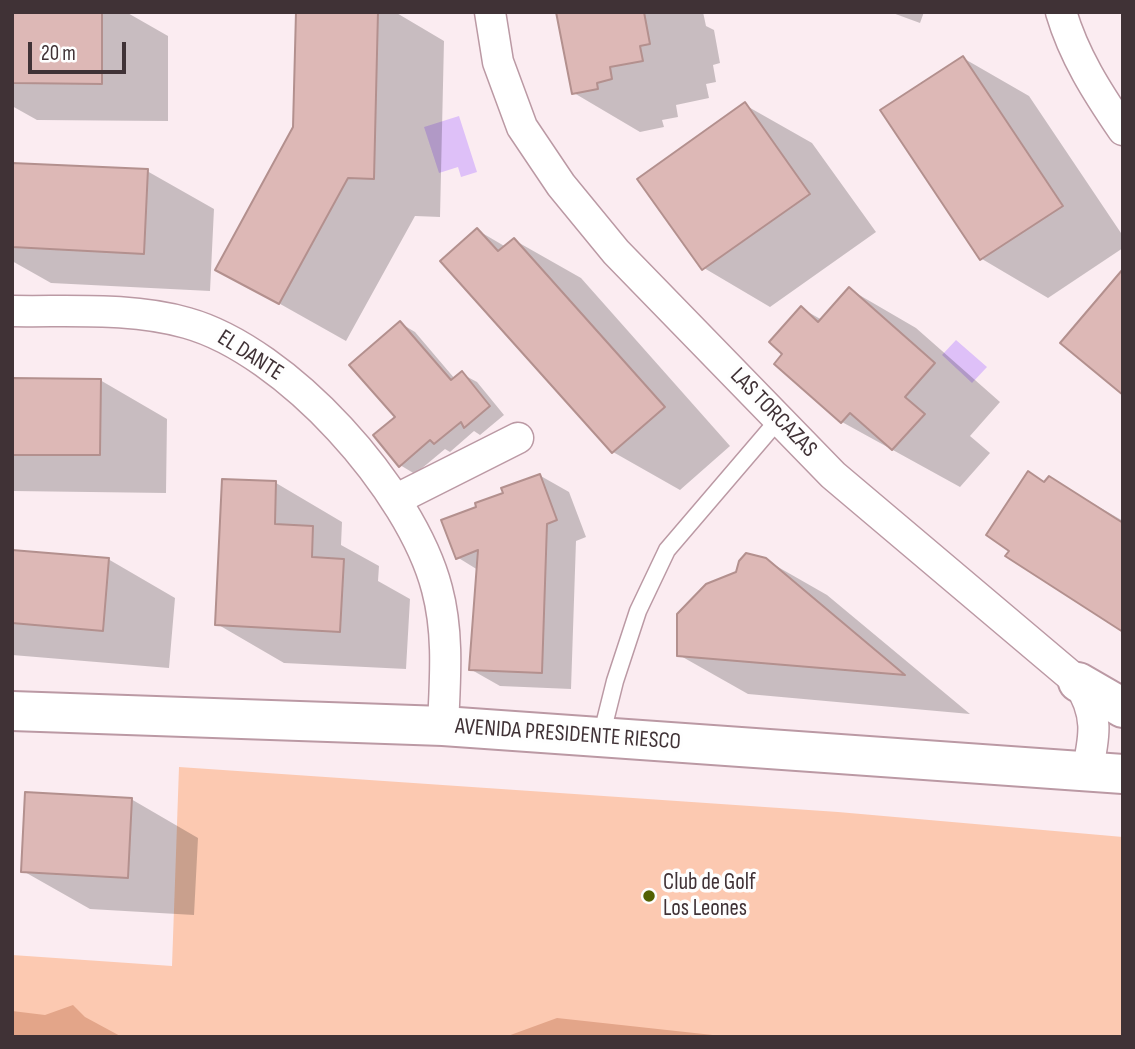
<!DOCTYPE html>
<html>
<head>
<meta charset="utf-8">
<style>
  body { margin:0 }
  #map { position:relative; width:1135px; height:1049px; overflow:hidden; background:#fbecf1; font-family:"Sofia Sans Condensed",sans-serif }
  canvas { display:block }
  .frame { position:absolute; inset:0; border:14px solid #403236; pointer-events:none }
  .scale { position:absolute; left:28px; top:42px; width:98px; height:32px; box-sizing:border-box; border:4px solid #403236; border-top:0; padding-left:9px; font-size:21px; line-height:24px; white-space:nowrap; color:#403236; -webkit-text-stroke:5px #fefefe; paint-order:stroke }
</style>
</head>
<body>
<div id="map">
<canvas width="1135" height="1049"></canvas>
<div class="frame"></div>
<div class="scale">20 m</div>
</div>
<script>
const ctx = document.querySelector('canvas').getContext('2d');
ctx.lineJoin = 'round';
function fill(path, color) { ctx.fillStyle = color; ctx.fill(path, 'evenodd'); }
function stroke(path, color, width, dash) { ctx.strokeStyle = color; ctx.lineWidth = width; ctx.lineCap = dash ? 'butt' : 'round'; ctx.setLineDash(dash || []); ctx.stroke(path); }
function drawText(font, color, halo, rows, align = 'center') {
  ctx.font = font + ' "Sofia Sans Condensed",sans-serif'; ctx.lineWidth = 7; ctx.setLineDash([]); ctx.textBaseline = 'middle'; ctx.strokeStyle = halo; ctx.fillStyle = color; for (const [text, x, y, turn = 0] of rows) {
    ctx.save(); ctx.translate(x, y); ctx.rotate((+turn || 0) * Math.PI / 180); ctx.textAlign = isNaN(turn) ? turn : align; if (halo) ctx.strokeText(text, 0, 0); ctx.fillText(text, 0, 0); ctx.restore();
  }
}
fill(new Path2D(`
  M179 767 838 812 1123 837V1037H12V955L172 966Z`), '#fcc9b1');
fill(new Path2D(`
  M73 1005 85 1017 122 1037H12V1011L45 1015Z
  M557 1018 731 1037H505Z`), '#e3a589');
fill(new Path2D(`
  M459 116 477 172 461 177 458 167 439 173 424 127Z
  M956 340 987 367 972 383 942 355Z`), '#dec0f8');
fill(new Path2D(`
  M12 12H126L168 36V121L37 120 12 106Z
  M298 12H395L444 41 440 217 415 216 346 341 218 269 295 128Z
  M558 12H703L706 26 714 30 720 63 713 65 716 82 706 84 709 98 676 105 678 117 662 120 664 127 640 132 574 93Z
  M890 12H924L920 23Z
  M963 58 1029 96 1123 236V248L1048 298 982 259 882 111Z
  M745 105 812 143 876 232 770 307 704 268Z
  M12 164 147 171 214 209 210 291 51 283 12 261Z
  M477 230 506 247 514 240 581 278 730 446 680 490 613 452 442 261Z
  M849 289 916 328 1000 402 970 436 990 453 960 487 842 422 776 364 785 354 801 308 822 320Z
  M400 323 415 332 455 379 462 374 477 382 504 415 480 435 474 431 450 452 445 449 415 474 400 465Z
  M12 380H100L167 419 166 493 12 491Z
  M539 475 569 492 586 537 576 541 571 689 500 686 470 669 478 570 457 557 478 508Z
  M1050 478 1123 521V629L1011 550Z
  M223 481 276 483 342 522 341 545 379 566 378 581 410 599 406 669 284 663 217 624Z
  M12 551 108 559 175 598 169 668 12 655Z
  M747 555H757L827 595 970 714 748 694 679 655V615L689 601 719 579 738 574Z
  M131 799 198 838 194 915 90 909 23 871Z`), '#0003');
const building = new Path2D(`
  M12 12H102V84L12 83Z
  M296 12H378L374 179 348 178 279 304 215 270 293 127Z
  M556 12H644L650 44 640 46 643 61 610 67 612 79 597 83 598 89 572 94Z
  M963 56 1063 206 980 260 880 110Z
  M745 102 810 194 702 270 637 179Z
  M12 163 148 169 144 254 12 247Z
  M477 228 498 251 514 238 665 407 612 453 440 261Z
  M1123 269V395L1060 343Z
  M849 287 935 363 905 397 925 414 892 450 850 413 841 423 774 364 782 354 769 342 801 306 818 322Z
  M400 321 451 380 462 371 490 406 464 428 461 422 434 444 430 440 399 467 373 435 395 417 349 365Z
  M12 378 101 379 100 455H12Z
  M1028 471 1044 482 1049 476 1123 523V632L1005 556 1009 551 986 535Z
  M540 474 557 520 547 524 542 673 469 670 478 550 456 559 441 520 476 507 475 503 503 493 501 488Z
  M222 479 276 481 275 524 313 526 312 557 344 559 340 632 215 625Z
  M12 550 109 558 103 631 12 623Z
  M746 553 766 558 905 675 677 656V614L706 584 736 572 739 561Z
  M25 792 132 798 128 878 21 872Z`);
fill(building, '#ddb8b6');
stroke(building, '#b3908e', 2);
const service = new Path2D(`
  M601 737 615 681 638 611 667 550 779 419`);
const minor = new Path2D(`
  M490 12 498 62 522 127 561 185 616 252 833 475 1078 682C1099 714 1095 736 1087 772
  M1061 12C1074 56 1097 92 1123 130
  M12 311C70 312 131 307 187 323 287 351 411 489 437 589 449 634 445 680 443 726
  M395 500 518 438`);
const secondary = new Path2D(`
  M1078 682 1123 708
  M12 711 443 726 1123 774`);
stroke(service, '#bb99a4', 19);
stroke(minor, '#bb99a4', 33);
stroke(secondary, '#bb99a4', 42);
stroke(service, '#fff', 16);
stroke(minor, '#fff', 30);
stroke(secondary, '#fff', 38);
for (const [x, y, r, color] of [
  [649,896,7,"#536103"]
]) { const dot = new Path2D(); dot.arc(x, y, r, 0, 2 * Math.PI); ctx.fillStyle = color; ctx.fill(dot); stroke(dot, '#fefefe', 2.5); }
drawText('23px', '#403236', '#fefefe', [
  ["EL DANTE",250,356,33],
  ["LAS TORCAZAS",773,413,46],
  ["AVENIDA PRESIDENTE RIESCO",568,735,4]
]);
drawText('23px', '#403236', '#fefefe', [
  ["Club de Golf",663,883],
  ["Los Leones",663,909]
], 'left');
</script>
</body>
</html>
